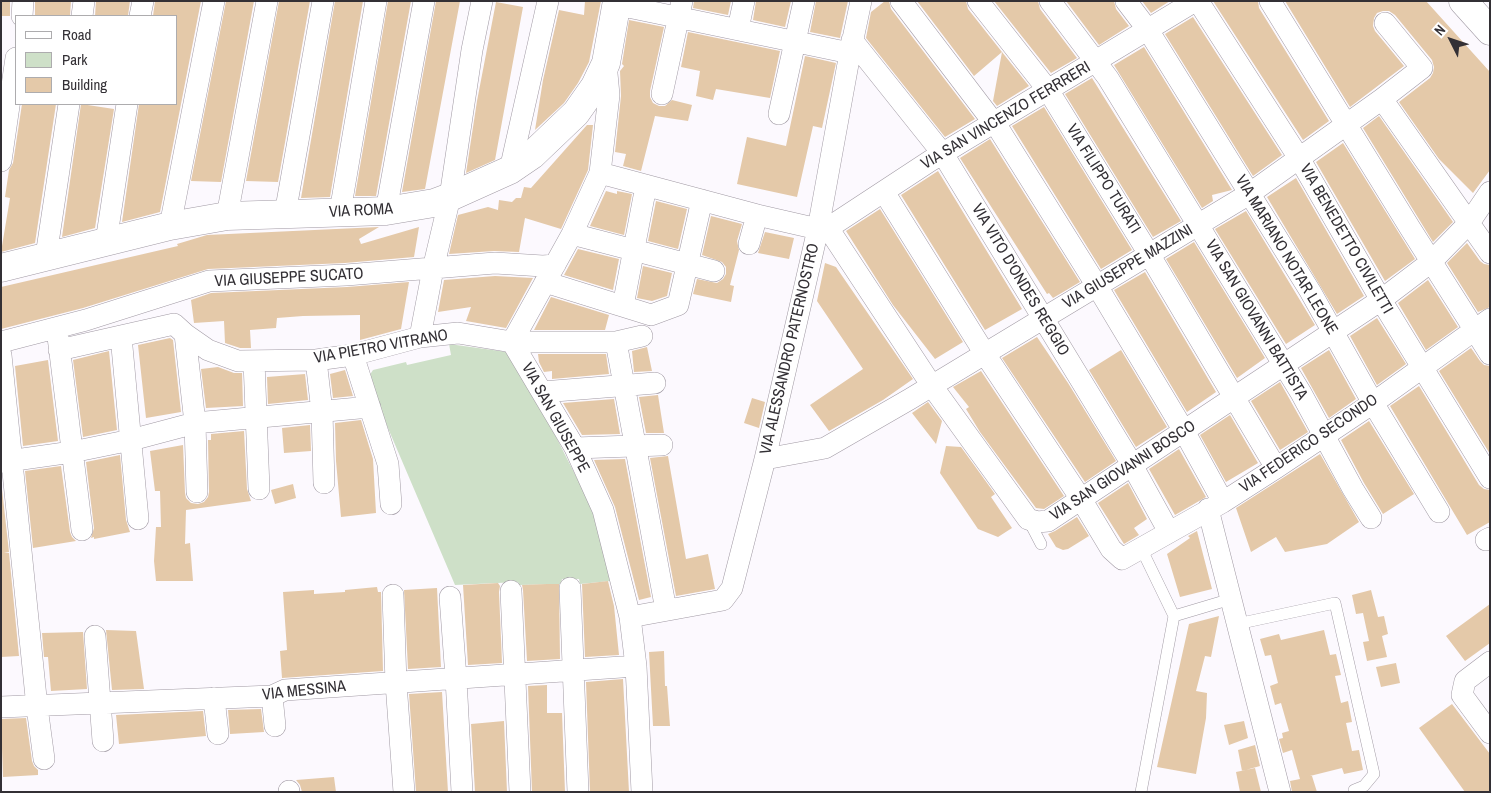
<!DOCTYPE html>
<html>
<head>
<meta charset="utf-8">
<style>
  body { margin:0 }
  #map { position:relative; width:1491px; height:793px; overflow:hidden; background:#fcf9fe; font-family:"Archivo Narrow",sans-serif }
  canvas { display:block }
  .frame { position:absolute; inset:0; border:2px solid #333035; pointer-events:none }
  .legend { position:absolute; left:15px; top:15px; width:162px; height:90px; box-sizing:border-box; background:#fff; border:1px solid #adacae; margin:0; padding:6px 9px; list-style:none; font-size:15px; color:#333035 }
  .legend li { display:flex; align-items:center; gap:10px; height:25px }
  .legend b { width:25px; border:1px solid #adacae }
  .north { position:absolute; left:1426px; top:15px; width:50px; height:50px; -webkit-text-stroke:4px #fff; paint-order:stroke; rotate:311deg; font-size:14px; font-weight:700; line-height:20px; text-align:center; color:#333035 }
  .north::after { content:''; display:block; margin:auto; width:18px; height:22px; background:#333035; clip-path:polygon(50% 0,100% 100%,50% 72%,0 100%) }
</style>
</head>
<body>
<div id="map">
<canvas width="1491" height="793"></canvas>
<div class="frame"></div>
<ul class="legend">
<li><b style="height:6px;background:#fff"></b>Road</li>
<li><b style="height:14px;background:#cee0c8"></b>Park</li>
<li><b style="height:14px;background:#e4c9a9"></b>Building</li>
</ul>
<div class="north">N</div>
</div>
<script>
const ctx = document.querySelector('canvas').getContext('2d');
ctx.lineJoin = 'round';
function fill(path, color) { ctx.fillStyle = color; ctx.fill(path, 'evenodd'); }
function stroke(path, color, width, dash) { ctx.strokeStyle = color; ctx.lineWidth = width; ctx.lineCap = dash ? 'butt' : 'round'; ctx.setLineDash(dash || []); ctx.stroke(path); }
function drawText(font, color, halo, rows, align = 'center') {
  ctx.font = font + ' "Archivo Narrow",sans-serif'; ctx.lineWidth = 4; ctx.setLineDash([]); ctx.textBaseline = 'middle'; ctx.strokeStyle = halo; ctx.fillStyle = color; for (const [text, x, y, turn = 0] of rows) {
    ctx.save(); ctx.translate(x, y); ctx.rotate((+turn || 0) * Math.PI / 180); ctx.textAlign = isNaN(turn) ? turn : align; if (halo) ctx.strokeText(text, 0, 0); ctx.fillText(text, 0, 0); ctx.restore();
  }
}
fill(new Path2D(`
  M449 344 507 352 550 425 590 504 601 534 610 581 580 584 579 579H562L561 584 519 585 518 582 455 585 367 379 373 370 406 362 407 365 451 355Z`), '#cee0c8');
fill(new Path2D(`
  M1 1H10V16H1Z
  M35 1H71L70 16H35Z
  M96 1H130L128 16H95Z
  M155 1H201L160 212 122 222 139 104H176V16H153Z
  M226 1H254L221 182 191 181Z
  M279 1H310L278 182 246 181Z
  M335 1H363L330 197 301 198Z
  M388 1H411L376 196H355Z
  M436 1H460L425 189 402 192Z
  M585 1H601L589 62 578 83 564 103 535 130 543 80 559 10 584 15Z
  M694 1H731L728 15 693 8Z
  M756 1H791L785 27 753 20Z
  M816 1H848L840 38 810 32Z
  M885 1H889L891 9 975 119 945 137 866 38 871 12Z
  M917 1H966L968 9 1002 52 974 76Z
  M994 1H1038L1040 9 1077 58 1051 73Z
  M1066 1H1114L1116 9 1129 26 1099 45Z
  M1142 1H1170L1151 13Z
  M1213 1H1258L1259 8 1329 121 1303 140Z
  M1285 1H1426L1490 72V170L1473 193 1439 159 1399 102 1430 78 1433 73 1434 67 1432 60 1395 15 1389 11H1383L1377 13 1374 18 1373 26 1375 31 1404 66 1350 107Z
  M496 2 523 7 495 160 466 173 477 101Z
  M1193 17 1282 155 1253 176 1165 34Z
  M629 20 664 27 650 91V97L653 103 659 106H665L672 100 692 105 688 121 655 116 641 171 623 166 626 154 615 152 621 96 620 71 624 66 622 64Z
  M688 32 780 51 770 98 716 89 713 100 696 96 700 71 681 67Z
  M1144 47 1232 190 1212 195 1213 201 1202 208 1114 65Z
  M1002 52 1029 86 997 106 993 101Z
  M805 56 836 63 822 128 813 126 797 197 737 184 747 137 786 146Z
  M1092 78 1181 221 1153 237 1065 94Z
  M22 104H56L35 243 1 252 10 198 5 197 9 170 13 163Z
  M81 104 114 109 95 228 62 237Z
  M1044 107 1132 250 1101 269 1012 126Z
  M1379 116 1453 222 1433 242 1363 128Z
  M587 125H593L588 170 561 229 525 218 519 252 494 251 449 254 458 215 488 207 498 210 499 200 512 202 516 198H521L524 187 531 188Z
  M990 139 1080 282 1053 298 1049 293 1047 294 960 158Z
  M1343 143 1415 259 1385 281 1316 162Z
  M938 171 1022 309 985 330 901 195Z
  M1296 178 1364 296 1337 314 1267 197Z
  M606 191 617 194V191L632 194 624 235 590 226Z
  M656 201 687 209 678 249 648 241Z
  M880 209 963 342 935 359 893 305 846 231Z
  M1246 211 1315 325 1286 344 1215 229Z
  M711 216 742 224 737 241 739 250 730 285 734 286 731 302 693 294 697 279 717 283 723 279 726 274V267L722 262 702 255Z
  M379 227 359 239 361 244 419 227 414 257 345 263 208 269 83 308 1 329V287L178 246 177 244 207 235Z
  M765 232 794 238 789 259 758 253Z
  M1194 242 1265 358 1237 378 1166 259Z
  M1467 243 1480 261 1484 264 1490 265V307L1478 312 1447 263Z
  M578 249 619 259 613 290 564 275Z
  M825 263 836 267 913 379 883 400 829 431 810 405 863 369 817 301Z
  M643 266 672 273 667 296 652 301 637 298Z
  M1145 272 1216 392 1187 412 1114 290Z
  M495 276 533 278 506 328 466 321 471 307 438 312 444 280Z
  M1428 280 1458 327 1426 350 1398 303Z
  M409 282 401 329 360 340V315L303 316 277 318 276 328 250 330 251 348H240L225 343 224 321 194 323 191 300 211 293 347 287Z
  M551 297 609 315 605 330H534Z
  M1377 318 1406 364 1377 385 1350 336Z
  M1037 337 1068 383 1116 461 1085 482 1002 358Z
  M170 338 173 340 181 412 146 418 138 345Z
  M647 347 652 371 634 372 632 351Z
  M1471 348 1480 361 1484 365 1490 366V454L1439 371Z
  M1121 350 1167 427 1136 447 1089 370Z
  M1329 350 1356 399 1329 418 1301 368Z
  M109 351 117 430 83 437 73 360Z
  M538 354H606L609 374 552 379V371L544 372 539 362Z
  M48 360 58 441 23 446 15 366Z
  M218 367 234 373H242L243 406 206 408 201 369Z
  M345 370 353 396 333 398 330 374Z
  M981 371 1064 496 1044 509 1036 508 980 432 966 409 969 407 953 387Z
  M305 374 308 400 268 404 267 377Z
  M1280 382 1308 432 1280 450 1251 401Z
  M1419 386 1479 485 1484 489 1490 490V522L1467 535 1390 406Z
  M658 395 664 433H646L639 397Z
  M752 398 765 402 759 428 744 423Z
  M614 399 620 434 582 435 563 403Z
  M928 402 942 421 936 444 912 413Z
  M1230 415 1258 463 1226 482 1200 435Z
  M361 420 373 459 376 513 341 517 336 461 335 423Z
  M1369 421 1414 494 1383 514 1364 483 1341 440Z
  M310 425 311 451 284 453 282 428Z
  M244 431 247 489 251 501 186 510 185 544 190 543 193 581H156L154 561 156 527H161L160 491H155L150 451 183 445 185 493 186 498 191 503 198 504 204 502 208 497 209 492 208 440H211V434Z
  M946 446 961 447 995 494 991 497 1012 528 998 537 978 529 940 473Z
  M1179 449 1206 497 1175 515 1149 469Z
  M1320 454 1359 522 1327 544 1285 552 1276 537 1251 552 1236 508Z
  M120 455 126 520 130 532 94 539V537L91 538 94 528 86 462Z
  M668 456 686 559 708 554 715 589 676 596 650 458Z
  M625 459 651 597 639 600 615 507 594 460Z
  M61 466 70 532 72 537 76 541 33 548 25 471Z
  M1 480 9 552 4 553H9L19 656 1 657Z
  M1128 483 1147 519 1134 528 1139 535 1124 544 1098 503Z
  M293 484 296 498 275 504 271 490Z
  M1077 517 1089 536 1068 549 1063 550 1056 547 1048 534 1055 531Z
  M1197 531 1212 589 1180 597 1167 554 1190 538 1188 536Z
  M608 581 614 606 619 655 585 657 582 584Z
  M498 583 500 586 499 592 502 663 468 665 463 585Z
  M547 584H559L560 659 527 661 523 590 522 585Z
  M377 587 378 592H381L383 671 282 678 280 651 287 650 283 592 314 590V594L345 592V590Z
  M437 588 441 667 408 669 404 590Z
  M1371 590 1378 617 1384 616 1388 634 1382 636 1387 657 1367 661 1363 642 1369 641 1363 613 1356 614 1352 595Z
  M1490 604V643L1465 661 1446 636Z
  M1219 616 1211 657 1205 656 1196 691 1207 693 1206 718 1196 774 1157 767 1189 624Z
  M106 630 136 631 144 689 112 690Z
  M1324 630 1330 655 1336 654 1341 675 1335 676 1341 703 1348 701 1352 722 1346 723 1352 751 1359 750 1363 770 1344 774 1342 768 1310 776H1312L1317 792H1292L1290 781 1300 779 1292 750 1283 753 1279 739 1283 738 1282 733 1289 731 1281 703 1275 705 1270 686 1278 683 1271 655 1265 656 1260 639 1279 634 1281 640Z
  M83 632 87 689 51 691 48 657H44L42 633Z
  M664 651 665 686H667L670 726H653L649 652Z
  M1396 663 1400 683 1381 687 1376 667Z
  M623 679 629 792H590L586 682Z
  M547 685V713H562L565 792H532L528 686Z
  M442 692 448 792H416L409 694Z
  M1452 704 1490 754V792H1465L1419 728Z
  M261 709 264 732 230 734 228 710Z
  M203 711 206 736 119 744 116 715Z
  M26 718 32 761 34 766 38 770V775L3 777 1 719Z
  M504 721 507 792H475L471 724Z
  M1244 721 1248 738 1229 745 1224 725Z
  M1255 745 1260 766 1242 771 1238 750Z
  M1255 768 1261 792H1240L1236 772Z
  M334 777 336 792H302L300 785 296 780Z`), '#e4c9a9');
const service = new Path2D(`
  M1028 519 1041 544
  M1141 548 1174 616
  M1237 624 1335 603 1374 774 1364 786 1354 790
  M1141 792 1174 616 1231 599`);
const minor = new Path2D(`
  M901 1 1000 131 1097 286 1184 431 1223 502
  M978 1 1048 90 1149 254 1276 468
  M1050 1 1108 78 1301 393 1353 489 1371 518
  M1126 1 1148 30 1310 291 1373 403 1439 512
  M1198 1 1299 158 1381 300 1490 478
  M1270 1 1410 228 1490 354
  M616 10 628 7 850 53
  M22 16 23 1
  M82 16 84 1
  M140 16 143 1
  M738 29 744 1
  M852 40 943 154 1127 456 1169 532
  M606 63 609 95 600 173 572 234 512 342 575 448 603 510 630 617 636 666 642 792
  M662 94 682 1
  M1382 99 1490 253
  M779 114 804 1
  M1 161 16 58
  M510 170 548 1
  M600 173 757 215 818 229 828 228 930 161 1195 1
  M884 192 985 354 1081 499 1111 549 1122 559 1223 502 1276 468 1373 403 1490 319
  M386 211 424 1
  M340 212 376 1
  M285 214 323 1
  M227 216 267 1
  M170 226 214 1
  M828 228 932 386 1028 519 1037 522 1048 521 1381 300 1431 262 1469 223 1490 192
  M572 234 714 271
  M106 242 127 104
  M749 244 757 215
  M46 256 69 104
  M545 282 651 315 678 305 702 200
  M623 306 646 186
  M185 334 208 350 238 361 316 360 353 355 420 337 458 333 512 342H616L642 336
  M121 336 138 519
  M58 337 82 530
  M420 337 433 269 450 197 472 50 482 1
  M1 342 86 320 209 281 346 275 495 263 543 266 555 265
  M616 342 666 610
  M59 350 174 324 185 334 195 423 197 492
  M1 355 37 707 44 759
  M353 355 388 464 391 504
  M316 360 322 412 324 483
  M254 361 259 489
  M542 392 655 383
  M575 448 662 445
  M765 459 825 448 910 399 1249 194 1382 99 1422 68 1385 23
  M1 462 72 452 131 440 195 423 370 407
  M1208 509 1280 792
  M1486 540 1490 538
  M570 588 578 792
  M511 591 520 792
  M393 595 396 683 404 792
  M450 597 456 678 462 792
  M630 617 723 600 732 588 765 459 818 229 850 53 861 1
  M95 636 103 741
  M1490 662 1465 681 1462 695 1490 733
  M272 696 275 726
  M214 698 218 734
  M1 707 272 696 285 690 636 666
  M289 791V792`);
const tertiary = new Path2D(`
  M1463 1 1490 31
  M1 268 170 226 227 216 386 211 434 203 450 197 510 170 532 155 576 113 595 86 606 63 617 1`);
stroke(service, '#a19aa4', 12);
stroke(minor, '#a19aa4', 22);
stroke(tertiary, '#a19aa4', 29);
stroke(service, '#fff', 11);
stroke(minor, '#fff', 21);
stroke(tertiary, '#fff', 28);
drawText('16px', '#333035', '#fff', [
  ["VIA SAN VINCENZO FERRRERI",1006,116,-31],
  ["VIA FILIPPO TURATI",1103,179,58],
  ["VIA ROMA",361,211,-3],
  ["VIA BENEDETTO CIVILETTI",1346,239,60],
  ["VIA MARIANO NOTAR LEONE",1286,255,59],
  ["VIA GIUSEPPE MAZZINI",1128,267,-31],
  ["VIA GIUSEPPE SUCATO",289,278,-3],
  ["VIA VITO D'ONDES REGGIO",1020,280,59],
  ["VIA SAN GIOVANNI BATTISTA",1256,320,59],
  ["VIA PIETRO VITRANO",381,347,-10],
  ["VIA ALESSANDRO PATERNOSTRO",790,349,-77],
  ["VIA SAN GIUSEPPE",555,418,61],
  ["VIA FEDERICO SECONDO",1309,444,-34],
  ["VIA SAN GIOVANNI BOSCO",1123,471,-33],
  ["VIA MESSINA",304,691,-6]
]);
</script>
</body>
</html>
